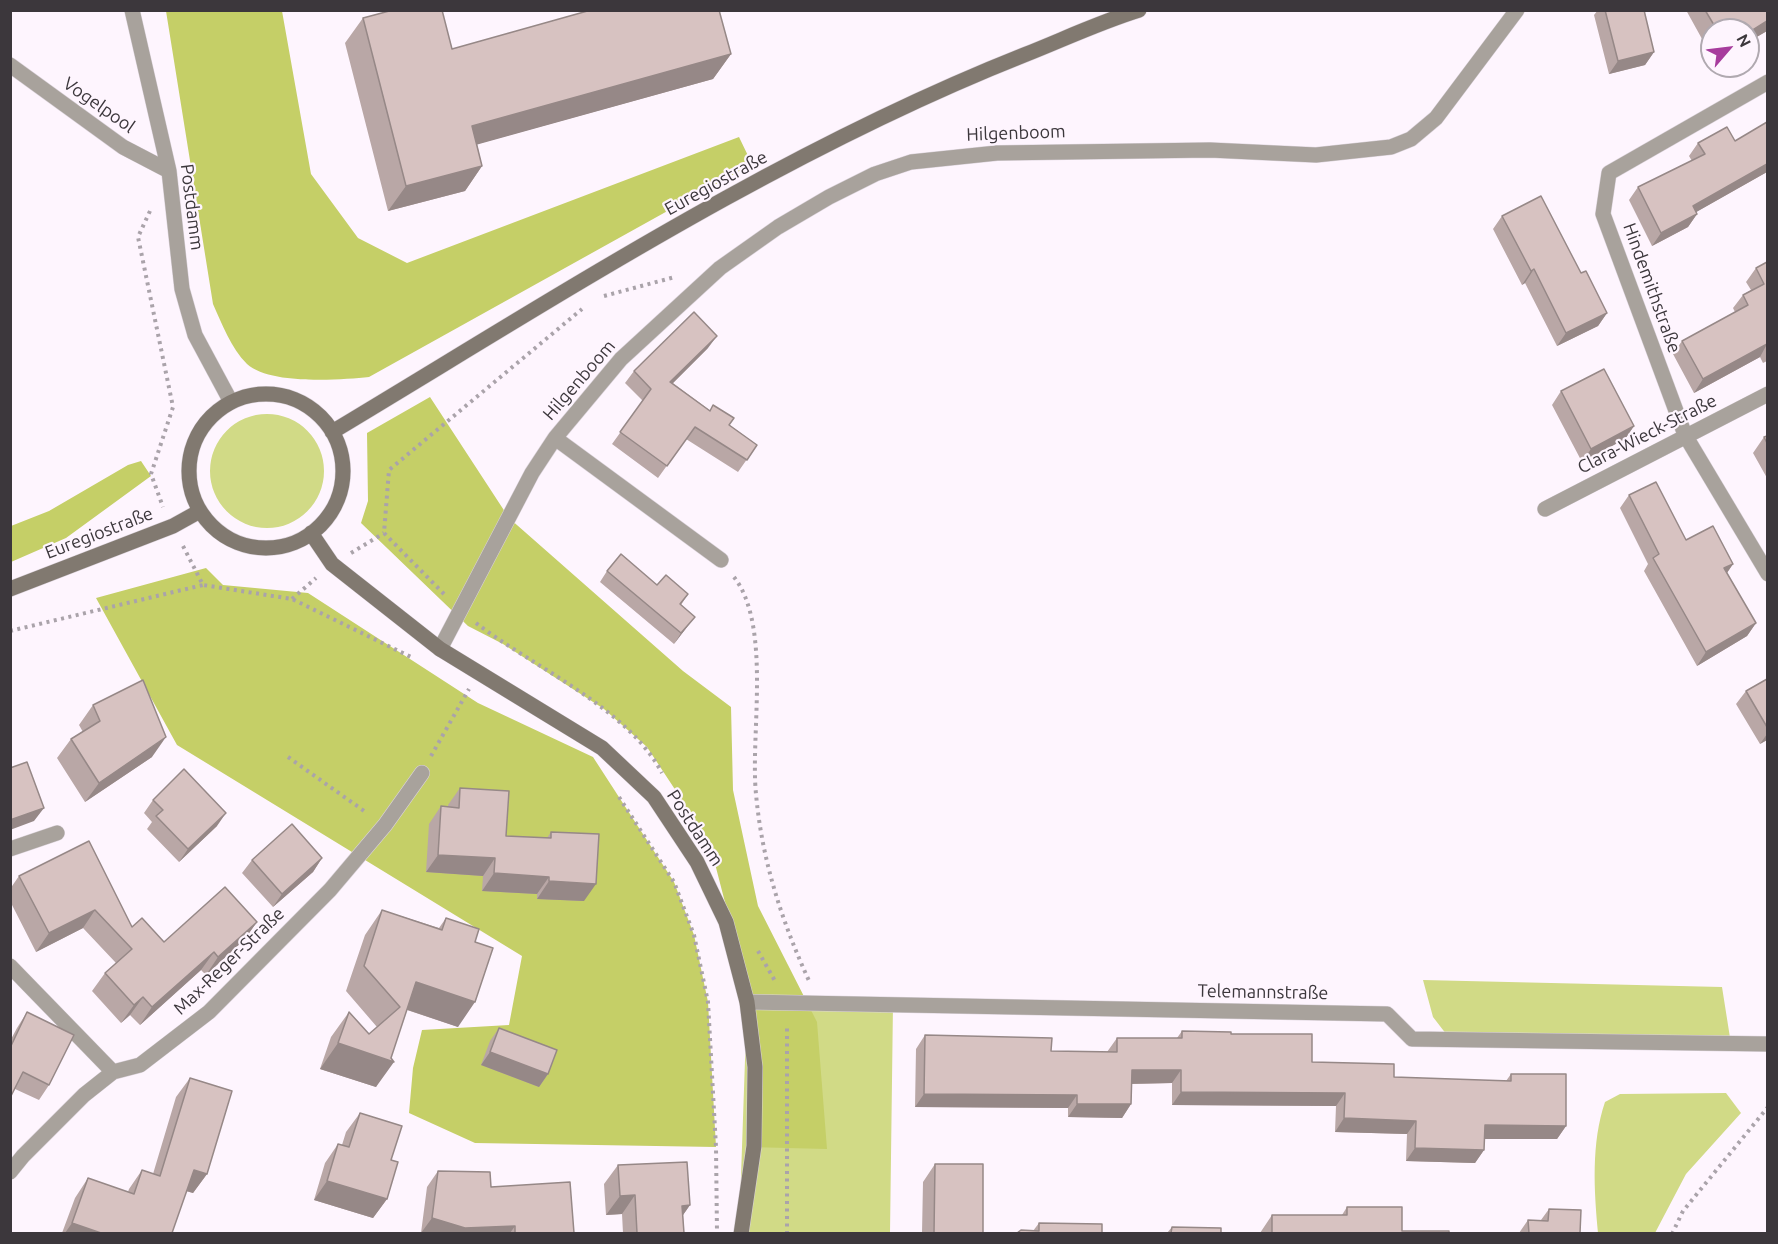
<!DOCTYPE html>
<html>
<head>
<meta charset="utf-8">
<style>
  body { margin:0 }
  #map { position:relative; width:1778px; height:1244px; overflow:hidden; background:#fef5fe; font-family:Ubuntu,sans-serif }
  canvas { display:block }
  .frame { position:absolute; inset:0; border:12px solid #3c373c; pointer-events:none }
  .north { position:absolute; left:1700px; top:18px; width:60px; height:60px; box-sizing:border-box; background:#fef5fe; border:2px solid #b0a9b0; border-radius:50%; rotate:62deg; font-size:16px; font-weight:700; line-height:24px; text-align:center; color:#3c373c }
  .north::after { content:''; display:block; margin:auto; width:21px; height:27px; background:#a73c9d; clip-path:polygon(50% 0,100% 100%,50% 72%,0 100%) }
</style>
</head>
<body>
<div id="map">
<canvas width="1778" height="1244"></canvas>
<div class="frame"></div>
<div class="north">N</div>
</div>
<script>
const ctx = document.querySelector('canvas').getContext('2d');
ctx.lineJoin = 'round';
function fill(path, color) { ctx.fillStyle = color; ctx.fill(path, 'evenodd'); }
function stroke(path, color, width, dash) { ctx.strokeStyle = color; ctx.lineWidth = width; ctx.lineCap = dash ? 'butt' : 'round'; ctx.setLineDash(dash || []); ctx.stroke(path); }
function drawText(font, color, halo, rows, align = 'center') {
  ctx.font = font + ' Ubuntu,sans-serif'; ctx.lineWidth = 4.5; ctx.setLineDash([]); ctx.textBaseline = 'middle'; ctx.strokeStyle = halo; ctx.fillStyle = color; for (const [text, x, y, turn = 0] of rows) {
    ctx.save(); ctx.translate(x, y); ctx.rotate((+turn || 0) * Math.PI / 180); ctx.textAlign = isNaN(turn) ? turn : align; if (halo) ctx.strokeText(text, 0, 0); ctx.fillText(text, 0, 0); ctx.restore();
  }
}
fill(new Path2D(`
  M210 471a57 57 0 1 1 114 0a57 57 0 1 1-114 0Z
  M1423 980 1722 987 1731 1044 1450 1039 1433 1017Z
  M747 1002 893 1004 890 1233 739 1234Z
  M1726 1093 1741 1113 1686 1174 1655 1233H1598C1594 1191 1591 1143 1605 1102L1620 1094Z`), '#d1da86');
fill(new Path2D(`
  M166 11H282L311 174 358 238 407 263 739 137 752 164 369 377C340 380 270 385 247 364 231 348 222 324 213 304Z
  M430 397 509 518 683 671 731 707 733 790 758 906 817 1022 827 1149 748 1147 750 999 713 856 676 791 647 747 604 709 503 644 468 626 361 523 368 501 367 433Z
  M141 461 151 476 66 538 11 562V526L49 511 128 465Z
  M206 568 223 585 308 593 478 703 593 757 674 882 694 935 708 1002 716 1147 475 1143 409 1113 413 1068 422 1030 509 1025 522 956 177 745 96 598Z`), '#c5cf67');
const street = new Path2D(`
  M132 10 169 171 182 289 195 335 231 402
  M10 65 123 147 169 171
  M1768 82 1609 173 1603 214 1685 435 1768 574
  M555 438 621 359 720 268 778 227 829 197 875 174 911 162 997 153 1210 150 1316 155 1391 147 1411 139 1436 118 1517 10
  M1545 509 1768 394
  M440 649 532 473 555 438 721 560
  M10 849 57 833
  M10 966 113 1072
  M747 1002 1387 1014 1412 1039 1768 1044
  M10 1172 23 1156 84 1095 113 1072 140 1065 209 1012 330 890 385 825 422 773`);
const secondary = new Path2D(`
  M189 471a77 77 0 1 1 154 0a77 77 0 1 1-154 0Z
  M332 432C557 297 779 152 1024 55 1062 40 1100 22 1139 10
  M311 533 332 564 440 649 602 748 654 797 697 862 726 922 747 1002 755 1067 754 1146 741 1234
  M10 589 173 526 200 511`);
stroke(street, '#dbd3db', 16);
stroke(secondary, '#dbd3db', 16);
stroke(new Path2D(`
  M150 211 138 237 173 407 151 474 163 507
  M604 296 675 277
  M183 546 203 585 292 599 413 658
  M351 553 384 533
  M734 577C772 626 750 735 756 794 762 861 782 922 810 983
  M444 594 384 533 389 470 582 309
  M292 599 316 578
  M476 623C533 667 628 708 662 773
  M10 631 203 585
  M431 756 469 689
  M288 757 367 813
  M619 797 674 882 694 935 708 1002 716 1147 717 1233
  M758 951 775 981
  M787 1234V1024
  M1672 1234 1683 1211 1768 1107`), '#aaa3aa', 4, [3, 4.5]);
stroke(street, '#a8a29c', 15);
stroke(secondary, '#817970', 15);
fill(new Path2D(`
  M1598 10H1644L1654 52 1645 65 1609 74 1594 15Z
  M1686 10H1767V31L1748 42V30H1712V57Z
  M363 18 452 49 731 54 713 79 477 144 482 166 465 191 388 211 345 43Z
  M1767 122V172L1696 212 1697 214 1688 227 1652 246 1629 200 1638 187 1692 161 1689 156 1698 143 1735 141Z
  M1502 216 1581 273 1607 313 1598 326 1557 346 1525 283 1522 285 1493 229Z
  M1767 262V361L1763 363 1760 357 1694 393 1673 354 1682 341 1735 312 1733 308 1743 295 1751 290 1746 282 1756 268Z
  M708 348 673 383 757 445 738 472 686 439 658 478 612 444 643 401 625 383 634 371Z
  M1561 391 1634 426 1625 439 1582 462 1552 405Z
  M1767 436V478L1753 453 1764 437Z
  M1629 495 1686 540 1733 564 1727 573 1756 623 1747 636 1697 666 1644 571 1648 564 1620 508Z
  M607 571 688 594 681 605 687 627 674 644 600 582Z
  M1767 679V740L1760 744 1736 704 1746 691Z
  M93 705 152 757 85 802 57 758 71 739 83 732 79 725Z
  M460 788 506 836 547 838 551 832 584 901 537 899V894L482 891 483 876 426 872 429 824 441 806 448 807V805Z
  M153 800 217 826 179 862 147 829 152 822 144 813Z
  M322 858 313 872 273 907 242 873 252 860Z
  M19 876 164 942 257 922 244 940 206 975 201 970 140 1025 130 1015 121 1023 92 991 105 973 116 963 83 928 36 952 10 901V889Z
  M382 910 439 928 446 918 475 942 458 1027 407 1010 376 1087 320 1069 331 1037 349 1012 369 1034 377 1027 346 991 365 935Z
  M27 1012 49 1085 39 1100 15 1089 10 1098V1041L17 1028Z
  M499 1028 548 1074 539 1087 481 1065 490 1041Z
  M1182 1031 1231 1034 1312 1062 1394 1077 1506 1081 1511 1074 1566 1126 1557 1139H1484V1150L1475 1163 1406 1161 1407 1134 1335 1132 1336 1106 1172 1105V1083L1132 1084 1131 1104 1122 1118 1068 1117V1108L915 1107 916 1049 925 1035 1051 1051 1107 1052 1117 1038H1177Z
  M190 1078 207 1174 193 1193 186 1191 172 1233H62L75 1198 88 1178 128 1192 129 1189 142 1170 153 1174 176 1097Z
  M360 1113 391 1160 387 1199 373 1218 314 1200 325 1163 338 1144 342 1145 346 1132Z
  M935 1164 983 1233H922L923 1182Z
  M618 1165 690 1205 683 1215 684 1233H623L622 1214 606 1215 604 1184Z
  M438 1171 491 1187 574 1233H421L427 1187Z
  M1347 1207 1402 1231 1449 1233H1260L1272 1215H1342Z
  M1549 1209 1580 1233H1519L1528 1220H1541Z
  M1039 1223 1102 1233 1033 1231Z
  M1172 1227 1221 1233H1167Z`), '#b9a7a6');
fill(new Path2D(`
  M1767 21V31L1748 42V33Z
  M1654 52 1645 65 1609 74 1618 61Z
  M731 54 713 79 454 151 472 126Z
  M1767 164V172L1684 219 1693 206Z
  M482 166 465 191 388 211 406 186Z
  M1697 214 1688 227 1652 246 1661 233Z
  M1534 269 1525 283 1522 285 1531 271Z
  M1607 313 1598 326 1557 346 1566 333Z
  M717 336 708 348 662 394 670 382Z
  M1767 344 1760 357 1694 393 1703 379Z
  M1634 426 1625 439 1582 462 1591 449Z
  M1733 564 1724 577V568Z
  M695 617 687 627 674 644 681 633Z
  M1756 623 1747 636 1697 666 1706 652Z
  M1767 734V740L1760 744Z
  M166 737 152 757 85 802 99 783Z
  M44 808 34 821 10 830V820Z
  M226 813 217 826 179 862 188 849Z
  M438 855 495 858 483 876 426 872Z
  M322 858 313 872 273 907 282 894Z
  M494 873 549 877 537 894 482 891Z
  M549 881 596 884 584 901 537 899Z
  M95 910 83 928 36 952 49 933Z
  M257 922 244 940 206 975 218 957Z
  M214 952 201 970 140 1025 152 1007Z
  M416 982 475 1002 458 1027 399 1007Z
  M143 997 130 1015 121 1023 134 1005Z
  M338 1043 394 1062 376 1087 320 1069Z
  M490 1052 548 1074 539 1087 481 1065Z
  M1132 1070H1181L1172 1083 1123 1084Z
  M1181 1092 1345 1093 1336 1106 1172 1105Z
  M924 1094 1077 1095 1068 1108 915 1107Z
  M1077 1104H1131L1122 1118 1068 1117Z
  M1344 1118 1416 1121 1407 1134 1335 1132Z
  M1485 1125 1566 1126 1557 1139H1475Z
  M1415 1148 1484 1150 1475 1163 1406 1161Z
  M194 1170 207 1174 193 1193 180 1189Z
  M327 1181 387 1199 373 1218 314 1200Z
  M635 1195 622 1214 606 1215 620 1196Z
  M690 1205 676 1225 682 1206Z
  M432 1218 515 1226 510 1233H421Z
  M72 1223 101 1233H65Z`), '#968887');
const building = new Path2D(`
  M393 10H442L452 49 591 10H719L731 54 472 126 482 166 406 186 363 18Z
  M1605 10H1644L1654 52 1618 61Z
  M1705 10H1767V21L1748 33V30H1717Z
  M1767 122V164L1693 206 1697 214 1661 233 1638 187 1705 154 1698 143 1727 127 1735 141Z
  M1541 196 1581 273 1586 271 1607 313 1566 333 1534 269 1531 271 1502 216Z
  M1767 262V344L1703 379 1682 341 1748 305 1743 295 1764 284 1756 268Z
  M694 312 717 336 670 382 710 411 713 405 734 418 729 425 757 445 747 460 695 427 667 466 620 432 651 389 634 371Z
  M1604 369 1634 426 1591 449 1561 391Z
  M1767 436V443L1764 437Z
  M1656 482 1686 540 1713 526 1733 564 1724 568 1756 623 1706 652 1653 558 1659 554 1629 495Z
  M621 554 657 585 666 575 688 594 680 604 695 617 681 633 607 571Z
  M1767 679V727L1746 691Z
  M143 680 166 737 99 783 71 739 100 721 93 705Z
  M27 762 44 808 10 820V768Z
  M184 769 226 813 188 849 156 816 163 810 153 800Z
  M460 788 509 791 506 836 551 838V832L599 834 596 884 549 881V877L494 873 495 858 438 855 441 806 459 808Z
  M292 824 322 858 282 894 252 860Z
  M89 841 132 927 142 918 164 942 225 887 257 922 218 957 214 952 152 1007 143 997 134 1005 105 973 132 949 95 910 49 933 19 876Z
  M382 910 442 930 446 918 479 929 475 942 493 948 475 1002 416 982 391 1058 394 1062 338 1043 349 1012 369 1034 400 1007 364 966Z
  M27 1012 74 1035 49 1085 23 1072 10 1098V1048Z
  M499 1028 557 1050 548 1074 490 1052Z
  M1182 1031 1231 1032V1034H1312V1062L1394 1064V1077L1511 1081V1074H1566V1126L1485 1125 1484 1150 1415 1148 1416 1121 1344 1118 1345 1093 1181 1092V1070H1132L1131 1104H1077V1095L924 1094 925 1035 1052 1038 1051 1051 1117 1052V1038H1182Z
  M190 1078 232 1091 207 1174 194 1170 172 1233H101L72 1223 88 1178 134 1194 142 1170 160 1176Z
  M360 1113 402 1126 391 1160 398 1162 387 1199 327 1181 338 1144 349 1147Z
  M687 1162 690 1205 682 1206 684 1233H637L635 1195 620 1196 618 1165Z
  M935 1164H983V1233H934Z
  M438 1171 490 1172 491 1187 570 1182 574 1233H515V1226L465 1228 432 1218Z
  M1347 1207H1402V1231H1449V1233H1272V1215H1347Z
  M1549 1209 1581 1210 1580 1233H1529L1528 1220 1548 1221Z
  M1039 1223 1102 1224V1233H1017L1021 1230 1039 1231Z
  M1172 1227 1221 1228V1233H1171Z`);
fill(building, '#d7c2c1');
stroke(building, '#968887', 1.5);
drawText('18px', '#3c373c', '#fef5fe', [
  ["Vogelpool",99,105,35],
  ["Hilgenboom",1016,133,-2],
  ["Euregiostraße",716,183,-29],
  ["Postdamm",192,207,83],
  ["Hindemithstraße",1652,288,70],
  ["Hilgenboom",579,380,-49],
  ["Clara-Wieck-Straße",1647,434,-27],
  ["Euregiostraße",99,533,-21],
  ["Postdamm",695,828,57],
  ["Max-Reger-Straße",229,961,-44],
  ["Telemannstraße",1263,992,1]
]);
</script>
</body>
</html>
